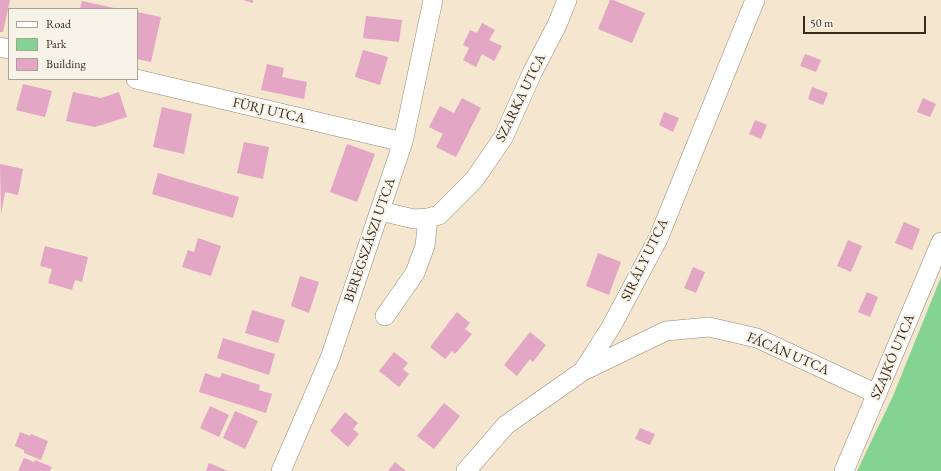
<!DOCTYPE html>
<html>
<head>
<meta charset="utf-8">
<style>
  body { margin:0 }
  #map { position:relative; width:941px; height:471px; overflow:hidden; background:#f4e6cf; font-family:"EB Garamond",serif }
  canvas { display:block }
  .legend { position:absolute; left:8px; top:8px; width:130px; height:72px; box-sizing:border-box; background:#f7f3e8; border:1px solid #aca397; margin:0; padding:5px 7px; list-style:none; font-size:12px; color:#3b2a1e }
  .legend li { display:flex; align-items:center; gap:8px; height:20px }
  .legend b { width:20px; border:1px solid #aca397 }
  .scale { position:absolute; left:803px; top:16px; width:123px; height:18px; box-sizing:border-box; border:2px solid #3b2a1e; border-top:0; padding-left:5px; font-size:12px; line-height:14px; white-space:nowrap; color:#3b2a1e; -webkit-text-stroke:3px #f7f3e8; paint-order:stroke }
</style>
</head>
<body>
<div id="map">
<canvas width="941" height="471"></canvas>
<ul class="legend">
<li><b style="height:5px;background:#fff"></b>Road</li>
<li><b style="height:11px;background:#85d392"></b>Park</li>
<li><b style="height:11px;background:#e3a6c4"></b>Building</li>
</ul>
<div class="scale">50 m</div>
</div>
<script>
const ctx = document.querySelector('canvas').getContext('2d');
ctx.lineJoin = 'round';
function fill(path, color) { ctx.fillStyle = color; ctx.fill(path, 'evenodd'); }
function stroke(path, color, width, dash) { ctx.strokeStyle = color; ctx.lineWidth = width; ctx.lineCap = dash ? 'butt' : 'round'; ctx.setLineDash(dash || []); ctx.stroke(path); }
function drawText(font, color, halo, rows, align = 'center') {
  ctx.font = font + ' "EB Garamond",serif'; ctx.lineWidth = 4; ctx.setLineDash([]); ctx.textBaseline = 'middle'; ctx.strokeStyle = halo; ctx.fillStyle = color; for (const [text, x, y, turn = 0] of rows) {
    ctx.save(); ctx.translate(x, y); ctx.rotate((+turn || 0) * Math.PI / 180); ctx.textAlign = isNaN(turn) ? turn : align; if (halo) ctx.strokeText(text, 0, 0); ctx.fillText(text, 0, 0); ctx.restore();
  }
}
fill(new Path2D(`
  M941 277V471H857L893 396Z`), '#85d392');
fill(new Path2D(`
  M0 0H10L3 32H0Z
  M243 0H253V3Z
  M610 0H613L645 13 632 43 598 29Z
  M82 1 114 8V9H80Z
  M137 12 161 17 151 62 137 59Z
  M366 16 402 20 399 42 363 38Z
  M482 23 495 30 489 40 502 46 494 61 482 54 476 67 463 60 469 48 463 45 470 30 477 33Z
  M363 50 388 57 380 85 355 77Z
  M805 54 821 60 816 72 800 66Z
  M267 64 284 68 282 77 307 82 304 99 261 90Z
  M23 84 52 91 45 117 16 110Z
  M812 87 828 93 823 105 808 99Z
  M73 92 101 98 119 92 127 117 95 127 66 121Z
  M462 98 481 108 456 157 436 147 443 134 429 127 440 106 454 113Z
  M923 98 936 104 930 117 917 112Z
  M162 107 192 114 184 154 153 147Z
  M664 112 679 118 673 132 659 125Z
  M755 120 767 125 761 139 749 134Z
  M244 142 269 147 263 179 237 173Z
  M347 144 375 154 357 202 330 192Z
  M0 164 23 169 18 195 5 192 1 215Z
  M158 173 239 197 233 218 152 194Z
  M904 222 920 229 912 250 895 243Z
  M198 238 221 246 211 276 182 267 188 250 194 252Z
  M848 240 862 246 851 272 837 266Z
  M45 246 88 257 82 282 75 280 72 290 48 283 52 269 40 266Z
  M598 253 621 262 609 295 586 286Z
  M693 267 705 272 696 293 684 288Z
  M300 276 319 282 309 313 291 306Z
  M867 292 878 297 870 317 858 312Z
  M252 310 285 320 278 343 245 333Z
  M457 312 470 323 465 329 472 334 455 354 452 351 445 359 430 347Z
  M530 332 546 345 533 362 530 359 517 376 504 365Z
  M223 338 275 354 269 375 217 358Z
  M394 352 408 363 403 369 409 374 399 387 379 371Z
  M205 373 220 378 222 373 260 385 259 390 272 394 266 413 199 392Z
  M444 403 460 416 434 449 417 436Z
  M210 406 229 415 219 437 200 428Z
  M235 411 258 421 245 449 223 438Z
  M345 412 358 423 353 429 359 434 348 447 330 431Z
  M640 428 655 434 650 445 635 439Z
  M20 432 30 436 31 434 48 441 41 460 24 453V450L15 446Z
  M24 458 34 462 35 460 52 467 50 471H18Z
  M395 462 406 471H388Z
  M209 463 228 471H206Z`), '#e3a6c4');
const minor = new Path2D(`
  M0 47 9 49
  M136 79 403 142
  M380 211 414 219 428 218 439 215 474 180 503 138 533 71 557 25 567 0
  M385 316 415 273 425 246 428 218
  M583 371 666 331 709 327 757 338 877 394
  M281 471 330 358 403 142 433 0
  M466 471 506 425 583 371 611 327 658 239 755 0
  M844 471 941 242`);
stroke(minor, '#988876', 20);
stroke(minor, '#fff', 19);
drawText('14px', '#3b2a1e', '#f7f3e8', [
  ["SZARKA UTCA",521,98,-64],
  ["FÜRJ UTCA",269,111,13],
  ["BEREGSZÁSZI UTCA",370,240,-71],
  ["SIRÁLY UTCA",645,260,-64],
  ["FÁCÁN UTCA",788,354,23],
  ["SZAJKÓ UTCA",893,357,-67]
]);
</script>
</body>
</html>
